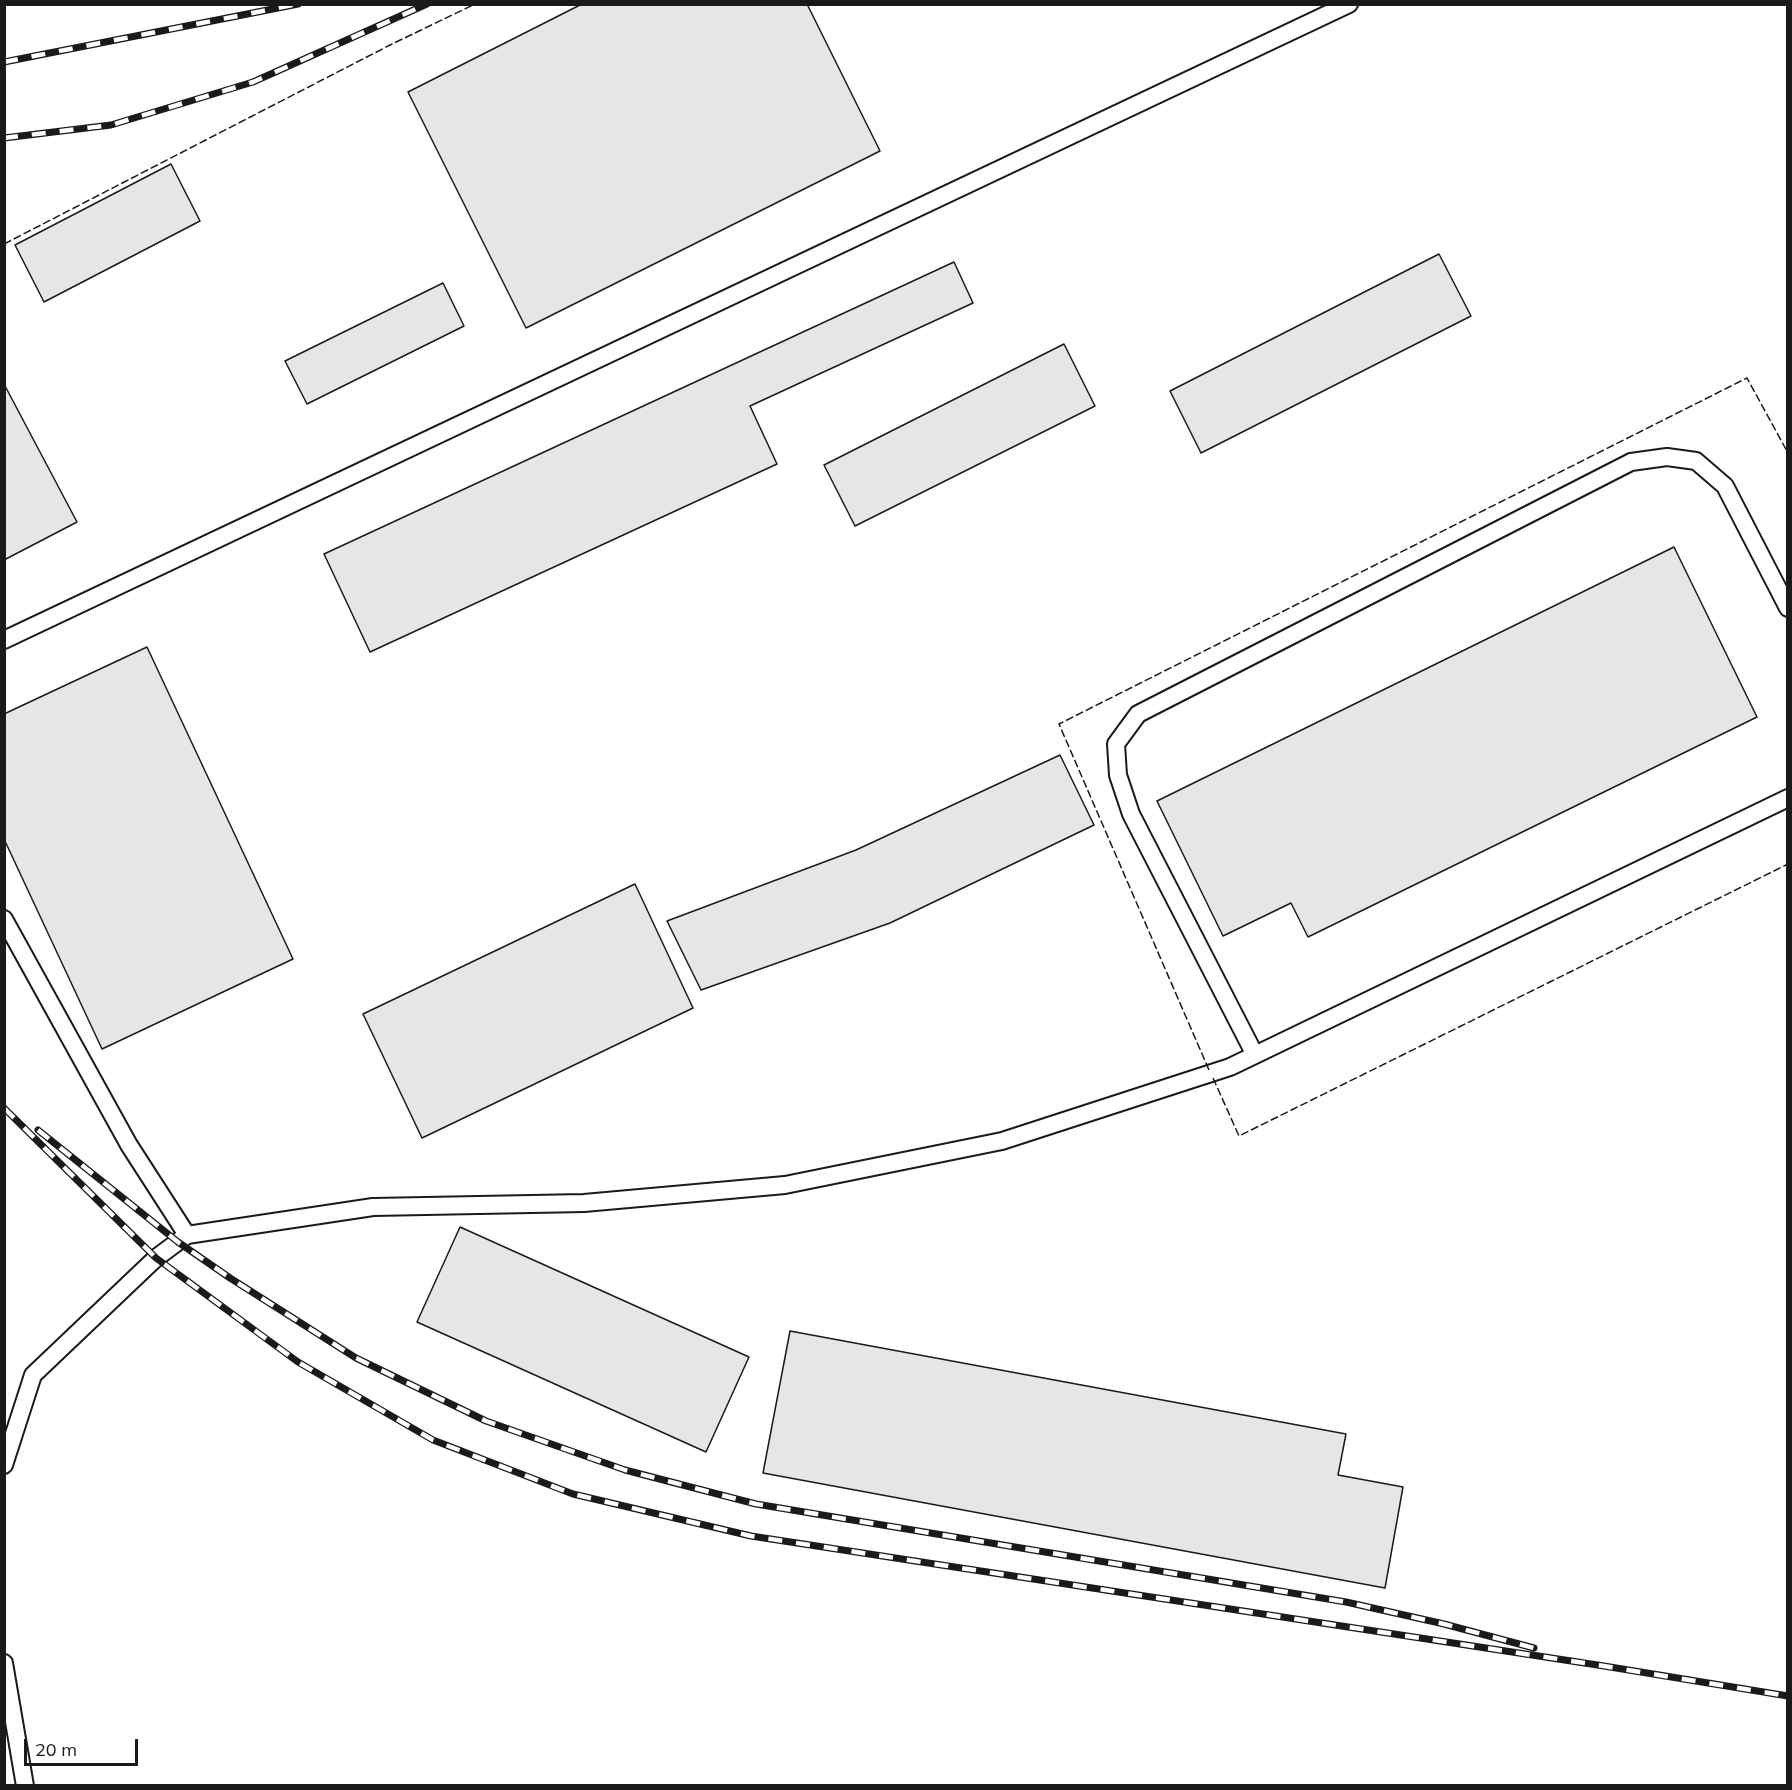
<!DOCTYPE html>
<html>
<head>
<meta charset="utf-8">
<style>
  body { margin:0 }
  #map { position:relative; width:1792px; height:1790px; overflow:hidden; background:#fff; font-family:Mulish,sans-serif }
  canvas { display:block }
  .frame { position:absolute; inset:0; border:6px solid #1a1a1a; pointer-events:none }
  .scale { position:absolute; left:24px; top:1739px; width:114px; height:27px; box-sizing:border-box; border:3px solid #1a1a1a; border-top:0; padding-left:8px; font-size:18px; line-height:21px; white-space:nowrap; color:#1a1a1a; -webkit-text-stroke:4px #fff; paint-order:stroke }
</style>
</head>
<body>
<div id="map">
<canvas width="1792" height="1790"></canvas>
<div class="frame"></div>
<div class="scale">20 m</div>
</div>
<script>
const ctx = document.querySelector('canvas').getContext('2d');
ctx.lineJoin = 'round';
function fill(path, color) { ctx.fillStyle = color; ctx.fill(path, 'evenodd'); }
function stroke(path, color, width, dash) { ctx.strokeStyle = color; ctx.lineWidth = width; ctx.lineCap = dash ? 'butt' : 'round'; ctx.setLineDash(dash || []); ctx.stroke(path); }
const building = new Path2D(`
  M582 4H807L880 151 526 328 408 92Z
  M171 164 200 221 44 302 15 245Z
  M1439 254 1471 316 1201 453 1170 391Z
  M954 262 973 303 750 406 777 464 370 652 324 554Z
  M443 283 464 326 307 404 285 361Z
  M1064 344 1095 406 855 526 824 465Z
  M4 384 77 522 4 560Z
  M1674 547 1757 717 1308 937 1291 903 1223 936 1157 801Z
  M147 647 293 959 102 1049 4 839V714Z
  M1060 755 1094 825 890 923 701 990 667 921 856 850Z
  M635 884 693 1008 422 1138 363 1014Z
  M460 1227 749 1357 706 1452 417 1322Z
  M790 1331 1346 1434 1338 1475 1403 1487 1385 1588 763 1473Z`);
fill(building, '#e6e6e6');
stroke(building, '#1a1a1a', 1.5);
const service = new Path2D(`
  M4 640 1349 4
  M4 919 129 1145 187 1235
  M1255 1055 1131 814 1118 775 1116 744 1138 714 1631 462 1667 457 1696 461 1725 486 1788 608
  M4 1465 33 1375 156 1258 187 1235 373 1207 584 1203 785 1185 1002 1141 1230 1067 1788 798
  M4 1663 25 1786`);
stroke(service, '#1a1a1a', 20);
stroke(service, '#fff', 16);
const rail = new Path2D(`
  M4 62 298 4
  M4 138 111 125 253 82 427 4
  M4 1108 156 1258 298 1362 433 1440 573 1494 751 1536 1604 1666 1788 1696
  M38 1130 178 1242 230 1278 356 1358 486 1421 625 1470 756 1504 1346 1602 1444 1624 1534 1648`);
stroke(rail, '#1a1a1a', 7);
stroke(rail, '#fff', 4.5, [14]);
stroke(new Path2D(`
  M4 244 390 45 475 4
  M1209 1070 1059 724 1747 378 1788 453
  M1213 1078 1239 1136 1788 864`), '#1a1a1a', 1.5, [8, 3]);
</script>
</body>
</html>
